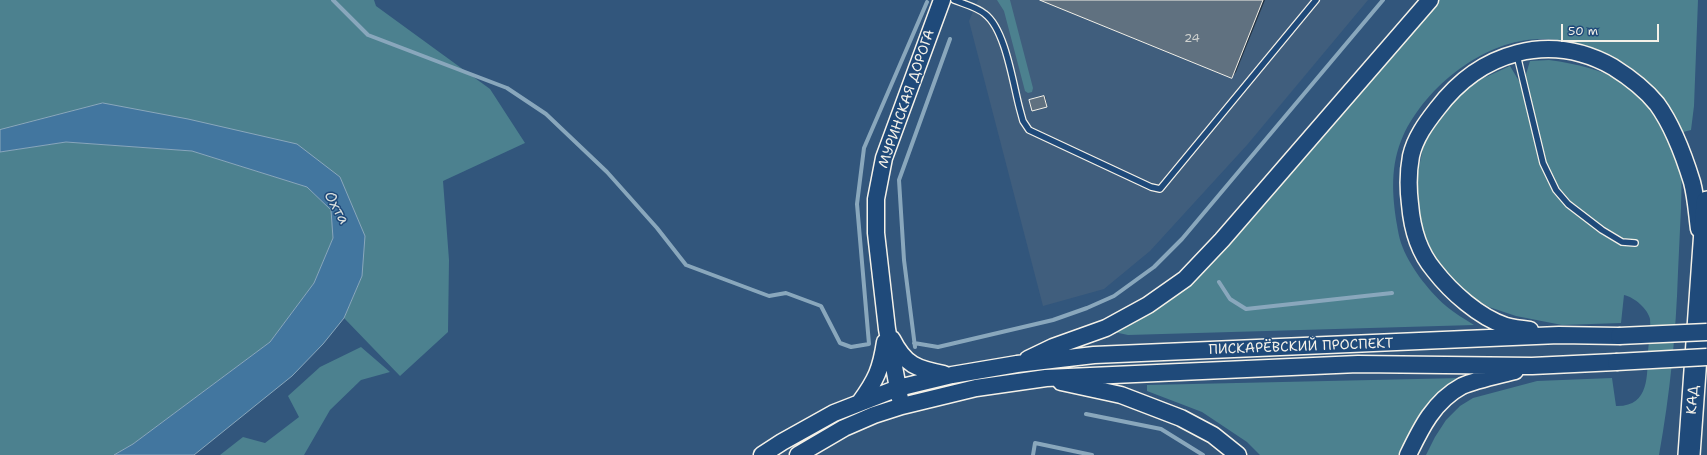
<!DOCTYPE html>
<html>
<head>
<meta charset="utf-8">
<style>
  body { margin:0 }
  #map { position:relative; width:1707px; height:455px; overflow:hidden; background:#32567c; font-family:"Shantell Sans",sans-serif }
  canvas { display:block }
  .scale { position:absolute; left:1561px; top:24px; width:98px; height:18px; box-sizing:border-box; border:2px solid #f4f1e8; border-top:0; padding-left:5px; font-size:12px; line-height:14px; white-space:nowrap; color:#f4f1e8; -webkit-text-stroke:3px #1f4a7a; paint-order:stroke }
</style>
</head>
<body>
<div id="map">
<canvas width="1707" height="455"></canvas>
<div class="scale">50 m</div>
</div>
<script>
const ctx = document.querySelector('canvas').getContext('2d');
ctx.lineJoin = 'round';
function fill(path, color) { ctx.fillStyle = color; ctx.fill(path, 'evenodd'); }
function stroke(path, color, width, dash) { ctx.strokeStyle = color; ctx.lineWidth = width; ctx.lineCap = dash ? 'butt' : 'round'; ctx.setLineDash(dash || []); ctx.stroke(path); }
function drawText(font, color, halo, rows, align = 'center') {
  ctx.font = font + ' "Shantell Sans",sans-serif'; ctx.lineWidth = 3; ctx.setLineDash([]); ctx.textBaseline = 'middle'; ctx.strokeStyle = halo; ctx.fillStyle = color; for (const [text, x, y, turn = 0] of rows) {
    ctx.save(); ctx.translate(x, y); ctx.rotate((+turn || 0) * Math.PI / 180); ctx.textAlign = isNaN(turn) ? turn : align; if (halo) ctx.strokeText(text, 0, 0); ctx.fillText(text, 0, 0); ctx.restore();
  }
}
fill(new Path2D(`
  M978 0H1368L1247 145 1150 251 1104 289 1043 306 969 21Z`), '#405e7d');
fill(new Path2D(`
  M0 0H374L376 6 490 89 525 143 443 181 449 260 448 332 400 376 344 318 362 276 340 177 103 103 0 130Z
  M997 0H1010L1033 88 1032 92 1028 93 1025 91 1004 11Z
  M1438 0H1698L1694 106 1691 130 1683 132C1664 92 1636 63 1593 49 1576 43 1560 39 1543 39 1486 38 1426 86 1403 136 1390 165 1392 195 1397 225 1398 231 1399 237 1401 243 1409 266 1428 290 1446 306 1454 313 1465 319 1474 325L1128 335 1114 332 1231 238Z
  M1549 60C1607 68 1645 84 1670 141 1673 148 1677 156 1679 163 1683 177 1681 194 1681 208 1680 229 1679 251 1678 272 1676 334 1670 394 1659 455H1426L1435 437 1446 420 1460 406 1473 398 1537 381 1612 378 1616 406C1650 407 1647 375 1648 351 1649 341 1651 329 1650 319 1648 309 1634 297 1624 295L1621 323 1562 325 1516 316 1489 307 1463 292 1437 264 1423 236 1418 211 1417 192V176L1424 144 1447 108 1457 97 1475 82 1510 66 1519 81 1523 84 1530 61Z
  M66 142 192 151 307 187 331 210 333 238 314 283 270 342 133 444 114 455H0V152Z
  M361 347 390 372 361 380 330 410 304 455H220L243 437 265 443 299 417 288 396 320 367Z
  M1462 378 1404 455H1260L1247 442 1202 412 1147 391V385Z`), '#4c818f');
const water = new Path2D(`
  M103 103 188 119 297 144 340 177 365 236 362 276 344 318 323 344 292 376 194 455H114L133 444 270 342 314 283 333 238 331 210 307 187 192 151 66 142 0 152V130Z`);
fill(water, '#42769f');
stroke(water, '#89a7bc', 1);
fill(new Path2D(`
  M1042 0H1265L1236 72 1232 77Z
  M1045 96 1047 105 1046 106 1030 101Z`), '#0007');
stroke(new Path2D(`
  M333 0 368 35 507 88 546 114 607 172 657 228 686 265 769 296 786 293 821 306 840 343 851 347 869 344 857 204 864 148 927 2
  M1219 282 1230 299 1246 309 1392 293
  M914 343 938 347 1053 320 1087 308 1114 296 1154 267 1182 239 1383 0
  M915 347 904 260 899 180 950 39
  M1086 414 1161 429 1203 455
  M1033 455 1035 443 1092 455`), '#89a7bc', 4);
const building = new Path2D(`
  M1040 0H1263L1232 78Z
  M1044 96 1047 107 1032 111 1029 100Z`);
fill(building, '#607180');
stroke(building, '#f4f1e8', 1);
const lane = new Path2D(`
  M954 0C964 4 977 7 985 14 1006 30 1013 85 1020 110L1023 121 1029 130 1151 187 1160 189 1316 0
  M1517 55 1543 163 1556 190 1568 204 1602 230 1622 242 1635 243`);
const secondary = new Path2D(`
  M1530 330C1522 329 1514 328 1506 326 1479 317 1451 292 1434 270 1418 251 1412 229 1410 204 1408 188 1408 172 1411 156 1415 138 1426 123 1437 109 1480 52 1549 31 1613 67 1629 77 1645 89 1657 104 1673 126 1684 156 1692 182 1696 197 1697 214 1699 229
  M892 339C905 365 917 369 944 374
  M1028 359 1053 347 1106 328 1148 305 1185 279 1222 240 1430 0
  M1061 382 1121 395 1181 418 1213 435 1238 455
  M900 399 887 329 876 233V199L884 158 942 0
  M860 402C876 380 881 369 885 342
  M762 455 782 442 834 413 898 388 952 375 1017 364 1094 355 1559 335 1619 336
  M798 455 844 428 874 415 902 406 976 388 1046 378 1358 364 1532 366 1616 362
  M1408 455C1421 428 1434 401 1462 386 1476 380 1500 375 1515 371`);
const highway = new Path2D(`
  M1689 455 1707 202`);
stroke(lane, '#f4f1e8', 8);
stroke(secondary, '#f4f1e8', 19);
stroke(highway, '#f4f1e8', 24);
stroke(lane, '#1f4a7a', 5.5);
stroke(secondary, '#1f4a7a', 16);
stroke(highway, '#1f4a7a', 21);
const secondaryBridge = new Path2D(`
  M1619 336 1707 332
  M1616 362 1707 357`);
stroke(secondaryBridge, '#f4f1e8', 19, []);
stroke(secondaryBridge, '#1f4a7a', 16);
drawText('12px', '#cfd1ce', null, [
  ["24",1192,39]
]);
drawText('14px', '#f4f1e8', '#1f4a7a', [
  ["МУРИНСКАЯ ДОРОГА",907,99,-71],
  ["ПИСКАРЁВСКИЙ ПРОСПЕКТ",1301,347,-2],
  ["КАД",1693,400,-86]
]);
drawText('italic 15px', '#d9dfdd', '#1f4a7a', [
  ["Охта",336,208,61]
]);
</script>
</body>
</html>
